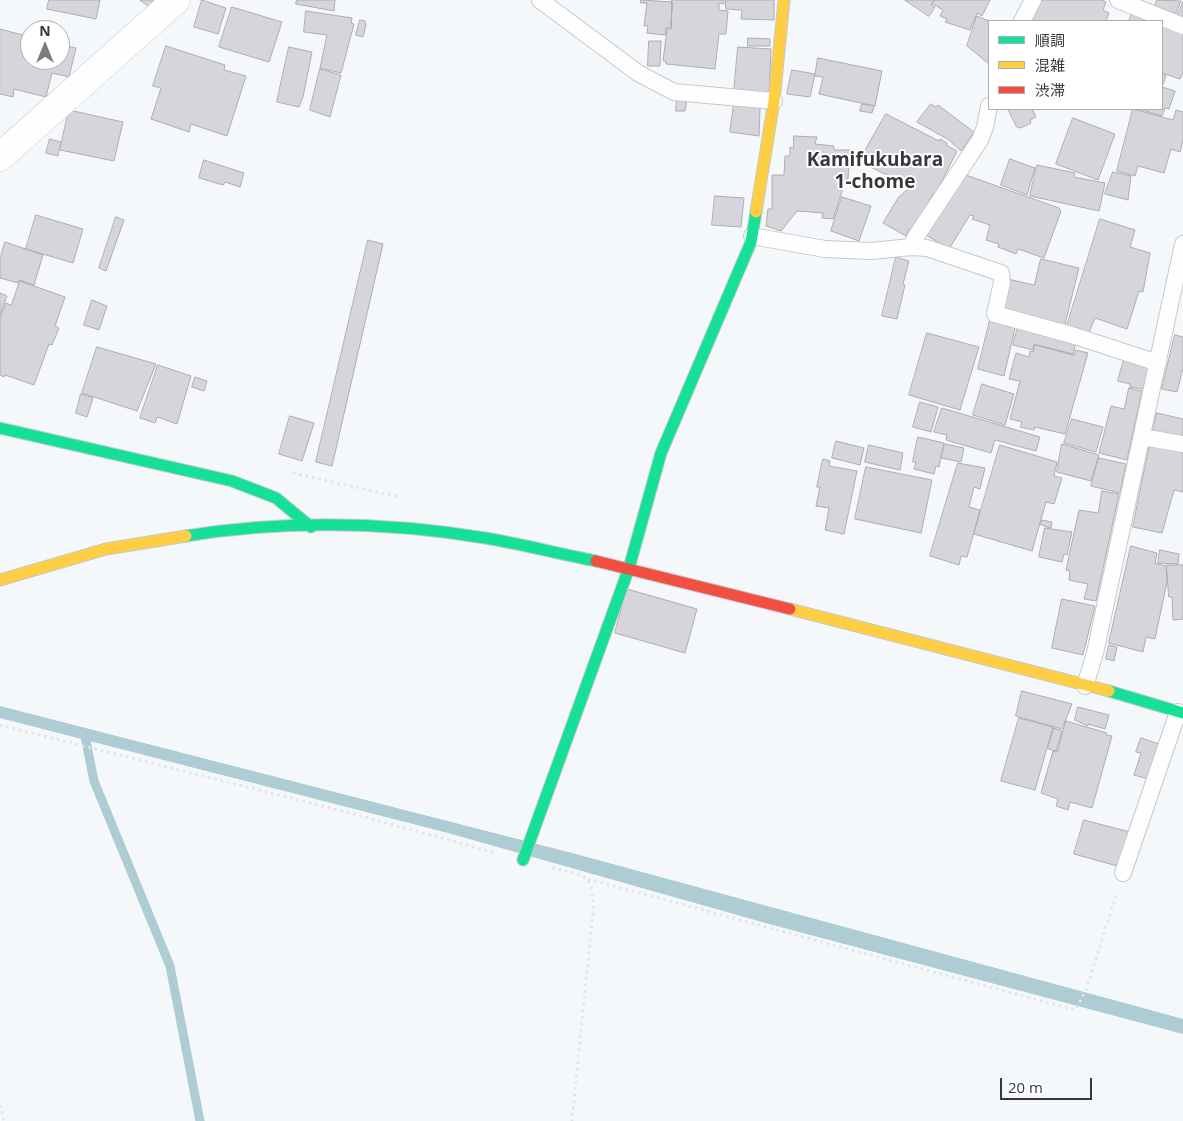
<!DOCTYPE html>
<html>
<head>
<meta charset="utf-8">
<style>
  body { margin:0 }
  #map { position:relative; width:1183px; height:1121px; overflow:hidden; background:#f5f8fb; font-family:"Open Sans","Noto Sans JP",sans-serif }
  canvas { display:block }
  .legend { position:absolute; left:988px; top:20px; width:175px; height:90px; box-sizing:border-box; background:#fff; border:1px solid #afafb1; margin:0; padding:6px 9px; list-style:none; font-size:15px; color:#36383b }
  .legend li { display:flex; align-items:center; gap:10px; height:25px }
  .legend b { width:25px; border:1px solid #afafb1 }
  .north { position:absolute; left:20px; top:20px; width:50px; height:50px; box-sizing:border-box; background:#fff; border:1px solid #afafb1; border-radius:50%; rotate:0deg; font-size:14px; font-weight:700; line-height:20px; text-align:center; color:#36383b }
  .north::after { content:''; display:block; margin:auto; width:18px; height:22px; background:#797b7e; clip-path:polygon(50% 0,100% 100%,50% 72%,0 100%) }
  .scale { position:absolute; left:1000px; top:1078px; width:92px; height:22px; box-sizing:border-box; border:2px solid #36383b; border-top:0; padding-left:6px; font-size:15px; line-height:18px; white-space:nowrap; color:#36383b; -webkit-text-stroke:4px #fff; paint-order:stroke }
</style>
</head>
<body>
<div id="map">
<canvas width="1183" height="1121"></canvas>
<ul class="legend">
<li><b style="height:6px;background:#16e098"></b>順調</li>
<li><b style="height:6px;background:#ffcf43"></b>混雑</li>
<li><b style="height:6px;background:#f24e42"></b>渋滞</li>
</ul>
<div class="north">N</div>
<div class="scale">20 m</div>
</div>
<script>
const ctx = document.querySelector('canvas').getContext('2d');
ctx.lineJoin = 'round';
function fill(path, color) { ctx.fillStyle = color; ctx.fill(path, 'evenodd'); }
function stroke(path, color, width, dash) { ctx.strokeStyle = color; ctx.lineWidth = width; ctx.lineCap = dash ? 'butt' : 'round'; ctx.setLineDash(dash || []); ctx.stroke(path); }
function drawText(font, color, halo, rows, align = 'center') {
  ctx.font = font + ' "Open Sans",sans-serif'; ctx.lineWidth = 4; ctx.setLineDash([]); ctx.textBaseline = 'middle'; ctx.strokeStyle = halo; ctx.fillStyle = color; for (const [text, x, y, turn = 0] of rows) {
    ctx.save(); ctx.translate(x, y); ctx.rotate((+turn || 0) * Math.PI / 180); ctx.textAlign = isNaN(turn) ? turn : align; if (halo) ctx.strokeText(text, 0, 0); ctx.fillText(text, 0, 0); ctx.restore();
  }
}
fill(new Path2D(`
  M0 706 572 853 1132 1005 1183 1019V1034L769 924 448 833 0 718Z`), '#adccd4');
stroke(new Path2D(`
  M85 736 94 781 170 966 200 1121`), '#adccd4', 9);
const building = new Path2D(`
  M49 0H100L96 19 47 9Z
  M140 0H153L150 7Z
  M202 0 226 8 218 34 194 27Z
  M297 0H335L334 11 296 4Z
  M641 0 673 2 670 28H666L665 35 647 33 648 26H644L647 3H641Z
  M672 0H724V4L719 3V10L728 11 726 34H719L715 69 666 64V61H663L667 29H671Z
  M726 0H774V20L741 19 742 10 726 9Z
  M905 0H934L931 5 935 7 929 16Z
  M935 0H990L982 16 977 13 970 30 945 22 947 19 940 16 943 10 933 4Z
  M1041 0H1102L1106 2 1103 10 1109 13 1106 21H1032Z
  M1157 0 1181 1 1174 17 1154 9Z
  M1183 2V21L1176 18Z
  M232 7 282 22 269 62 219 47Z
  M306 11 352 18 351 23 354 24 341 73 320 68 327 35 304 32Z
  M1132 13 1152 21H1129Z
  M977 16 989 21V64L967 46Z
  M360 20 365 21 366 25 363 37 356 35Z
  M1162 25 1183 33V72L1180 79 1162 73Z
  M0 29 30 37V60H60V44L76 48 69 77 52 73 46 97 14 89 13 97 0 94Z
  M748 38 770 39V46H748Z
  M649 41H661L660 66H648Z
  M166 46 225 65 224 70 246 76 227 136 191 124 189 132 151 119 161 88 153 86Z
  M289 47 312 52 303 97 299 107 277 102Z
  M738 47 771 49 769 94 734 92Z
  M818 58 882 71 875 106 819 94 823 77 815 76Z
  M320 69 341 75 330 117 310 110Z
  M792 70 815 74 810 97 787 94Z
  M1162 74 1166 76 1162 87 1175 91 1169 109 1165 108 1162 116 1139 109H1162Z
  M677 98 687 99 685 111H676Z
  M734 104 760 108 759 136 730 132Z
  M862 104 874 106 872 113 860 111Z
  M931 104 936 107 938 105 974 132 961 151 949 140 917 122Z
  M1008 109H1032L1036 117 1030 120 1031 123 1021 128 1017 127Z
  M1133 109 1173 120 1176 110 1183 112V140L1180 152 1171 149 1164 173 1138 166 1135 176 1117 171Z
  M69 110 123 122 114 161 60 150Z
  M886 114 939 141 940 139 947 143 946 145 957 151 935 195 933 194 913 230 909 229 906 236 883 223 898 198 910 187 859 161Z
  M1073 118 1115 134 1098 180 1056 164Z
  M794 136 817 137 815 144 834 146V150H850L848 179H846L833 219 822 218 823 213 797 211 781 231 766 226 768 209H772V175H784L785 156H790V147L793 148Z
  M50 139 61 142 58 156 46 153Z
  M1010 159 1035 168 1027 195 1001 185Z
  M204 160 244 173 240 187 225 182 223 185 199 178Z
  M1037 165 1075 173 1074 177 1105 183 1099 211 1030 196Z
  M1113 172 1131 176 1128 200 1105 194Z
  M963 174 1059 208 1061 211 1044 258 1018 249 1016 254 998 247 999 244 986 240 990 225 972 219 974 216 970 215 949 249 926 235Z
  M715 196 744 198 741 227 712 225Z
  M842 197 871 206 859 241 831 231Z
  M36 215 83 229 73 263 26 249Z
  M116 217 124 220 106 271 99 268Z
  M1100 219 1135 230 1130 247 1150 253 1143 292 1139 291 1127 329 1095 318 1088 335 1066 329Z
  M368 240 383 244 332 466 316 462Z
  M5 242 43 255 34 285 19 280 18 283 0 278V259Z
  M896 257 909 261 903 284 905 285 897 319 882 316Z
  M1041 259 1079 268 1064 328 1000 312 1008 279 1034 285Z
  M20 281 65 297 55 326 59 328 52 345 49 344 34 385 5 375 4 377 0 375V318L6 303 11 305Z
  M0 293 7 296 0 315Z
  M92 300 107 306 99 330 84 325Z
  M990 320 1015 328 1004 376 978 369Z
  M1018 327 1076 343 1073 354 1034 344 1033 350 1013 345Z
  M927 333 979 347 960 410 909 395Z
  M1175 335 1183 337V368L1177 392 1162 389Z
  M1035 345 1074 355 1076 350 1088 353 1065 434 1035 427 1034 430 1020 427 1022 422 1010 419 1020 381 1009 379 1016 353 1029 357 1030 351 1033 352Z
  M97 347 156 364 137 411 82 393Z
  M1124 359 1149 365 1143 389 1130 387V384L1118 381Z
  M158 365 191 376 177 424 157 417 155 423 140 418Z
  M195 377 207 381 204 391 192 387Z
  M982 384 1014 394 1005 425 973 415Z
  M1129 388 1142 391 1127 460 1099 453 1111 406 1124 409Z
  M81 394 93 398 87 417 76 413Z
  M920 402 938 407 931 432 913 427Z
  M942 408 1040 437 1036 451 995 440 991 453 946 440 947 435 934 432Z
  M1157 413 1183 419V440L1152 434Z
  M290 416 314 423 302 461 279 454Z
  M1072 419 1103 427 1096 452 1064 443Z
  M918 437 944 443 939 467 936 466 934 474 914 469 916 462H913Z
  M836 441 864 448 860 465 832 458Z
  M945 444 964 448 961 462 941 458Z
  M1062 444 1099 455 1091 481 1057 472Z
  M1150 444 1183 451V492L1174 490 1162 533 1133 527Z
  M869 445 903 453 900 470 865 462Z
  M1000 445 1057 462 1054 476 1062 478 1054 504 1046 502 1032 551 974 534Z
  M1099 458 1126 464 1120 493 1091 486Z
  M823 459 830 461 829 466 857 471 844 534 825 530 829 508 816 506 820 487H817Z
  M958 463 985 468 980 489 974 487 969 507 980 510 978 518 967 557 961 556 959 565 930 556Z
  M866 467 932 480 921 533 855 519Z
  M1102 491 1119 494 1096 601 1084 599 1088 584 1069 580 1070 571 1066 570 1079 510 1098 513Z
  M1042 520 1052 522 1051 528 1041 525Z
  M1045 528 1072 532 1067 555 1064 554 1062 562 1039 557Z
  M1131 546 1157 553 1155 563 1166 566 1167 582 1155 639 1146 637 1143 652 1109 643Z
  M1160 550 1179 554 1178 564 1158 563Z
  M1167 565H1183V619L1173 620 1172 597H1169Z
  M627 589 697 609 685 653 615 633Z
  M1062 599 1095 606 1083 655 1052 648Z
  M1109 645 1117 647 1114 661 1106 659Z
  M1022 691 1072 704 1062 729 1016 716Z
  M1078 707 1109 715 1105 729 1088 724V726L1075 720Z
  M1019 718 1053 727 1035 790 1001 781Z
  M1066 721 1107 733 1106 735 1112 736 1092 808 1070 802 1068 810 1056 806 1058 799 1041 793 1053 751 1057 752Z
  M1054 728 1062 731 1056 751 1048 749Z
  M1141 738 1159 744 1148 779 1134 775 1141 753 1136 752Z
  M1084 820 1130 832 1121 867 1074 854Z`);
fill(building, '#d8d4db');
stroke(building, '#acadaf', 1);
const lane = new Path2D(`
  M540 0 638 73 674 92 774 101
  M1118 0 1183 26
  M1022 21 1033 0
  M752 236 825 249 871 251 911 247 927 248 1001 273 1002 282 995 314 1075 336 1158 363
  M911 247 915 238 980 140 985 127 989 106
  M1142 437 1183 444
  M1085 686 1095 653 1183 244
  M1123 873 1178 712`);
const street = new Path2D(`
  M0 157 176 0`);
const fast = new Path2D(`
  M0 428 232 481 276 498 311 527
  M186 536C284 520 387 522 485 538 522 544 559 554 596 561
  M1109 691 1183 713
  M523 860 629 568 661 453 751 242 756 212`);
const slow = new Path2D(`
  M756 212 774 101 784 0
  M0 580 106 549 186 536
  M790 609 1109 691`);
const jam = new Path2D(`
  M596 561 790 609`);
stroke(lane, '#c6c8ca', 18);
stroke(street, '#c6c8ca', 29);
stroke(fast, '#c6c8ca', 13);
stroke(slow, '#c6c8ca', 13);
stroke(jam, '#c6c8ca', 13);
stroke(new Path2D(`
  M293 473 399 497
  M0 725 350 813 496 853
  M552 868C587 876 593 873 593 911L572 1121
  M588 879 1075 1010 1086 990 1116 895
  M0 1105 4 1121`), '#e3e4e5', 3, [2.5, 4]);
stroke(lane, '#fefefe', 16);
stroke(street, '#fefefe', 28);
stroke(fast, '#16e098', 11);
stroke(slow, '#ffcf43', 11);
stroke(jam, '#f24e42', 11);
drawText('bold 19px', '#36383b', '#fff', [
  ["Kamifukubara",875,161],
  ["1-chome",875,183]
]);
</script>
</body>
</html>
